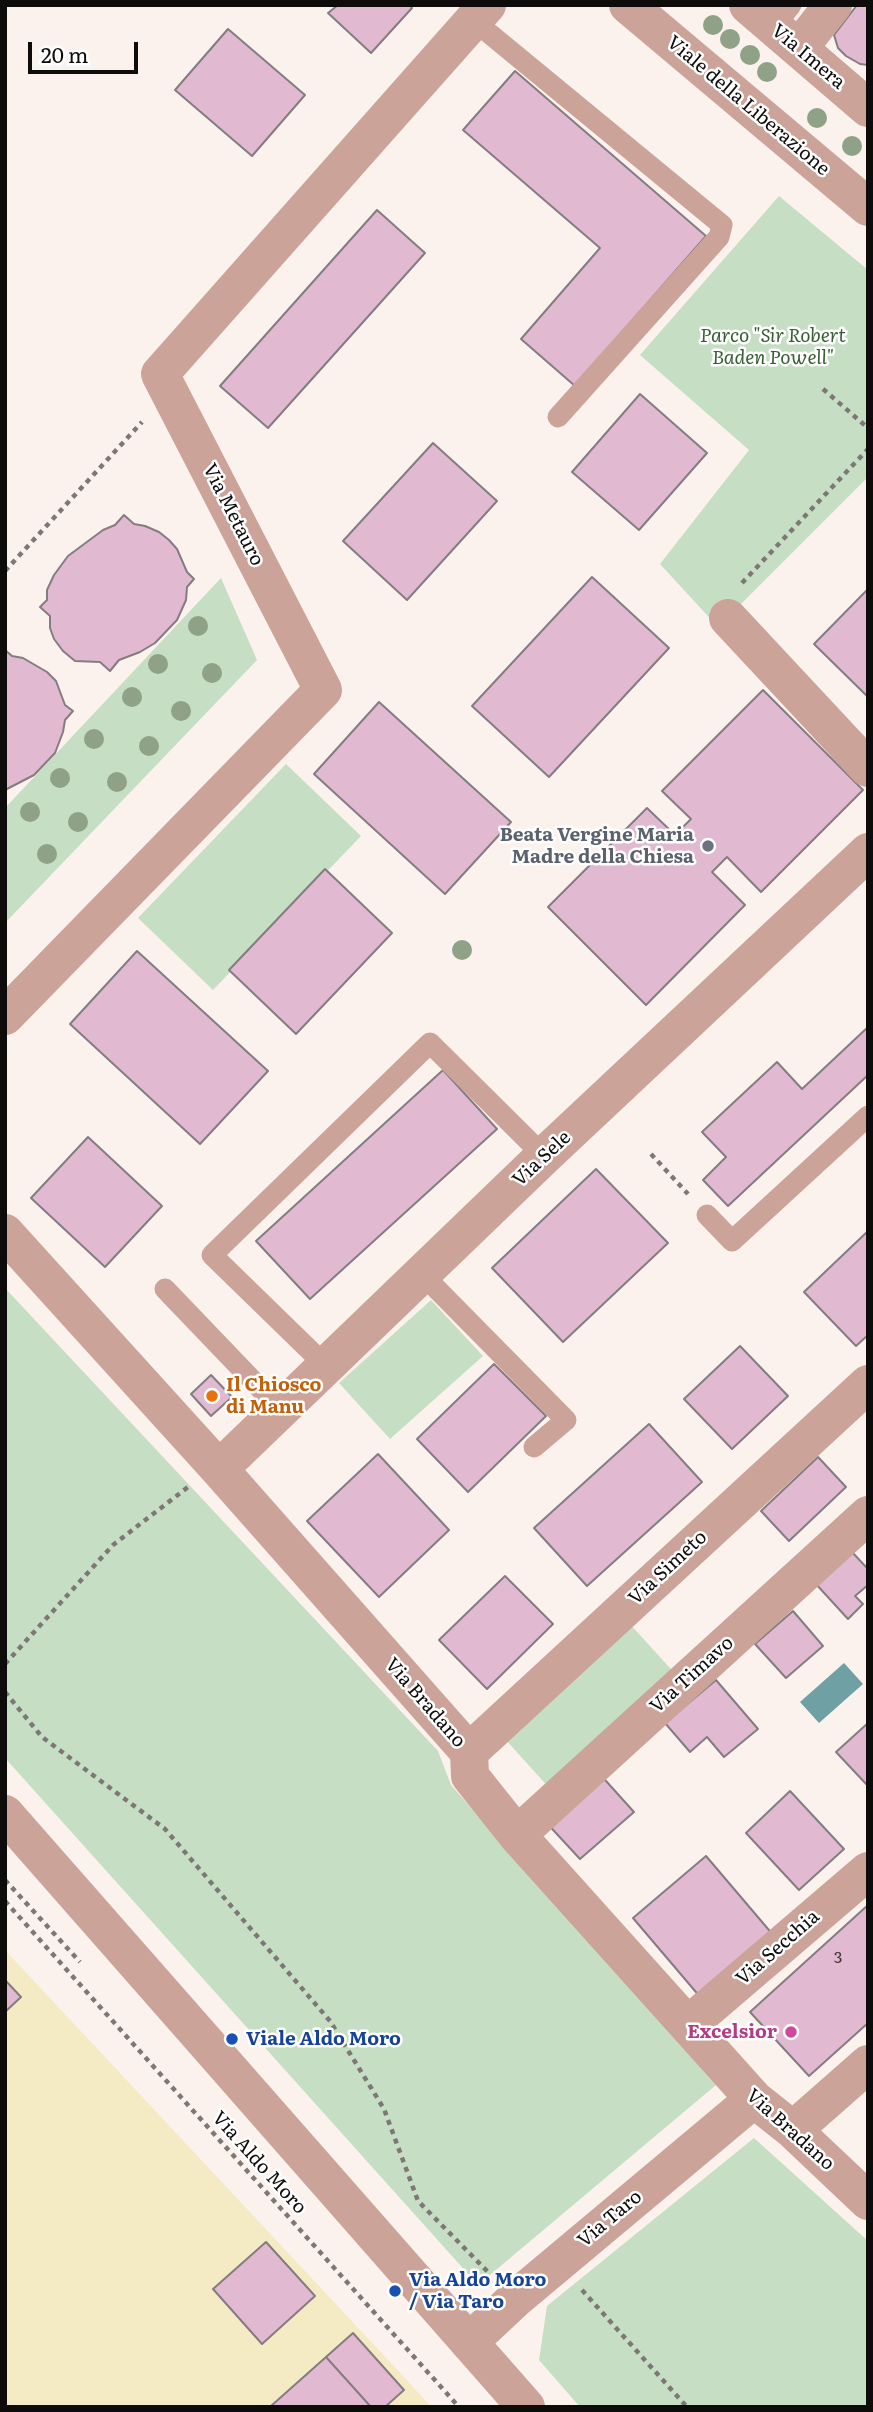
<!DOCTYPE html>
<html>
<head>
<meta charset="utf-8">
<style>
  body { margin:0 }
  #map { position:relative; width:873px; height:2412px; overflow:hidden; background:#fbf2ed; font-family:Literata,serif }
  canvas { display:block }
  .frame { position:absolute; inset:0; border:7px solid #0e0c0a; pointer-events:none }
  .scale { position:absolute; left:28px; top:42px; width:110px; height:32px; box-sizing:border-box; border:4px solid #0e0c0a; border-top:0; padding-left:9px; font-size:21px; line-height:24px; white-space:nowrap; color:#0e0c0a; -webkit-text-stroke:5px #fff; paint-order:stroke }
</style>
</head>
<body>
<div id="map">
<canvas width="873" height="2412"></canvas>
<div class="frame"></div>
<div class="scale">20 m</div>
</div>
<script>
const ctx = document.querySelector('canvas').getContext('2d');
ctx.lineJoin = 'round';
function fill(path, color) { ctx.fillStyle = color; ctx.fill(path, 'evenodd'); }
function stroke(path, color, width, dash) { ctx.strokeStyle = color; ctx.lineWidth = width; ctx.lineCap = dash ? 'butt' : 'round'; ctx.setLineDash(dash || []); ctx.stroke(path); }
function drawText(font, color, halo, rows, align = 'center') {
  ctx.font = font + ' Literata,serif'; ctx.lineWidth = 5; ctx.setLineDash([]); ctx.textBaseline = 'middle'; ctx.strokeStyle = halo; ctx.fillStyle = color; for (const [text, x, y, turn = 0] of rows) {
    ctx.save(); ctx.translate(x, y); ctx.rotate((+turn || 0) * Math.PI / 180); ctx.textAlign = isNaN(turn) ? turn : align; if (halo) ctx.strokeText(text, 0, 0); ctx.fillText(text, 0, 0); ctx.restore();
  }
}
fill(new Path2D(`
  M779 196 868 270V477L718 627 660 564 749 450 640 355Z
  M221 578 257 660 5 923V808Z
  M286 764 361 836 213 990 138 918Z
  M5 1288 438 1751 451 1785 716 2085 478 2285 5 1758Z
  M431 1300 483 1356 390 1439 339 1383Z
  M630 1624 678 1677 552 1791 504 1738Z
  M754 2138 868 2241V2407H580L539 2360 547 2306Z`), '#c6dec3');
fill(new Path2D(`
  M5 1950 406 2379 431 2407H5Z`), '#f4ebc5');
fill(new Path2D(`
  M844 1663 863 1684 819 1723 800 1702Z`), '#6ea0a4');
const building = new Path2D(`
  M338 5H410L412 8 371 53 328 13Z
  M857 5H868V65L860 64 846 56 838 48 834 35Z
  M228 29 305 95 252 156 175 90Z
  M515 71 706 236 575 386 521 339 600 248 463 130Z
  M377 210 425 253 268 428 220 386Z
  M640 394 707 453 639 530 572 472Z
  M433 443 497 501 407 600 343 541Z
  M124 515 134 524 145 526 159 532 169 540 177 549 187 572 194 579 187 587 186 600 177 620 155 643 140 652 119 660 110 671 100 662 75 661 63 651 54 639 50 628V616L40 607 47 600V590L54 575 68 556 103 530 115 525Z
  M592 577 669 648 549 777 472 706Z
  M868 589V697L814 644Z
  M5 650 12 656 23 658 47 672 56 681 65 705 73 711 65 720 63 732 55 753 34 775 5 790Z
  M763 690 863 790 761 892 727 857 712 872 745 905 646 1005 548 907 647 808 675 835 691 819 662 791Z
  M379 702 511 822 445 894 314 774Z
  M325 869 392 933 296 1034 229 970Z
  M137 951 268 1071 200 1144 70 1024Z
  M868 1027V1075L728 1206 703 1180 726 1157 702 1132 777 1062 802 1089Z
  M443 1070 497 1129 310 1299 256 1241Z
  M88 1137 162 1206 105 1267 31 1198Z
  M596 1169 668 1243 563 1342 492 1268Z
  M868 1231V1335L856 1346 804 1292Z
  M740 1346 788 1396 732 1449 684 1399Z
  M494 1364 546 1416 468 1492 417 1439Z
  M211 1375 232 1397 211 1416 191 1394Z
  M649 1424 702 1482 587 1586 534 1528Z
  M378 1454 449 1530 379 1597 307 1521Z
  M818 1457 846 1487 789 1541 761 1511Z
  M850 1550 868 1569V1585L855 1596 863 1604 848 1619 815 1583Z
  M505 1576 553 1624 487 1689 439 1640Z
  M793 1611 823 1646 786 1678 755 1644Z
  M716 1680 758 1729 724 1757 707 1737 690 1752 665 1723Z
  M868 1723V1786L836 1752Z
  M597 1771 634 1812 580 1859 543 1819Z
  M790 1791 844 1849 799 1890 746 1833Z
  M706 1856 774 1936 701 1998 633 1918Z
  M868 1905V2023L809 2076 750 2012Z
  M5 1980 21 1997 5 2012Z
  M266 2242 315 2296 262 2344 213 2289Z
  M353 2333 404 2390 385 2407H371L326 2357Z
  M326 2357 371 2407H271V2406Z`);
fill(building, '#e1bad1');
stroke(building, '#847c81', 2);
stroke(new Path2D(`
  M823 389 868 428
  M5 571 142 422
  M742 583 868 449
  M651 1154 688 1194
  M5 1664 113 1545 188 1487
  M5 1692 42 1737 165 1829 330 2021 384 2109 418 2201 488 2272
  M5 1880 80 1962
  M5 1901 459 2407
  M582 2290 687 2407`), '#7d7875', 4.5, [5, 5]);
stroke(new Path2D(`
  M473 20 722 225 719 237 558 417
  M773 27 791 5
  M707 1215 732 1241 868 1116
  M422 1274 566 1420 534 1447
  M165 1289 280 1409
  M326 1366 212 1255 430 1043 544 1156`), '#cba398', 21);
stroke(new Path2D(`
  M628 5 868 207
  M748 5 868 108
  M799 48 833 5
  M728 618 868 768
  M5 1016 323 690 160 374 487 5
  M5 1233 219 1469 469 1752 470 1776 517 1835 754 2099 793 2130 868 2201
  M219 1469 544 1156 868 852
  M469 1752 868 1384
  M517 1835 868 1515
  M688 2025 868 1871
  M793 2130 868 2064
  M469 2342 514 2300 754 2099`), '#cba398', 38);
stroke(new Path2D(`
  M5 1814 526 2407`), '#cba398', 38);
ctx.fillStyle = '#8fa186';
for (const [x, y] of [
  [713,25],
  [730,39],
  [750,55],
  [767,72],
  [817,118],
  [852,146],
  [198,626],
  [158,664],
  [212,673],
  [132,697],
  [181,711],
  [94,739],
  [149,746],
  [60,778],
  [117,782],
  [30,812],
  [78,822],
  [47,854],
  [462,950]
]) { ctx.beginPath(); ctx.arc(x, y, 10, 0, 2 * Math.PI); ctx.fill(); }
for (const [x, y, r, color] of [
  [708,846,7,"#6b7280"],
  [212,1396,7,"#e8710a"],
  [791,2032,7,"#d1479c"],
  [232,2039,7,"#1a4fb4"],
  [395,2291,7,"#1a4fb4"]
]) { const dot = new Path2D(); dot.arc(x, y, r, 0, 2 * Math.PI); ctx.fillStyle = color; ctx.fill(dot); stroke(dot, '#fff', 2.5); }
drawText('16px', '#43383c', null, [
  ["3",838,1958]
]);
drawText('19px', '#0e0c0a', '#fff', [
  ["Via Imera",808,57,40],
  ["Viale della Liberazione",748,106,40],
  ["Via Metauro",233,515,63],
  ["Via Sele",542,1159,-43],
  ["Via Simeto",668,1568,-43],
  ["Via Timavo",692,1675,-42],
  ["Via Bradano",425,1703,49],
  ["Via Secchia",778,1948,-41],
  ["Via Bradano",790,2130,42],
  ["Via Aldo Moro",259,2163,48],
  ["Via Taro",610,2219,-40]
]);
drawText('italic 19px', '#365e32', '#fff', [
  ["Parco \"Sir Robert",773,336],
  ["Baden Powell\"",773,358]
]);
drawText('bold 19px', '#5b616d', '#fff', [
  ["Beata Vergine Maria",694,835],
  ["Madre della Chiesa",694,857]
], 'right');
drawText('bold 19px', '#c56008', '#fff', [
  ["Il Chiosco",226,1385],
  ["di Manu",226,1407]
], 'left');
drawText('bold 19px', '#b23c85', '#fff', [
  ["Excelsior",777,2032]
], 'right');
drawText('bold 19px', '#164399', '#fff', [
  ["Viale Aldo Moro",246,2039],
  ["Via Aldo Moro",409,2280],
  ["/ Via Taro",409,2302]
], 'left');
</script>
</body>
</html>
